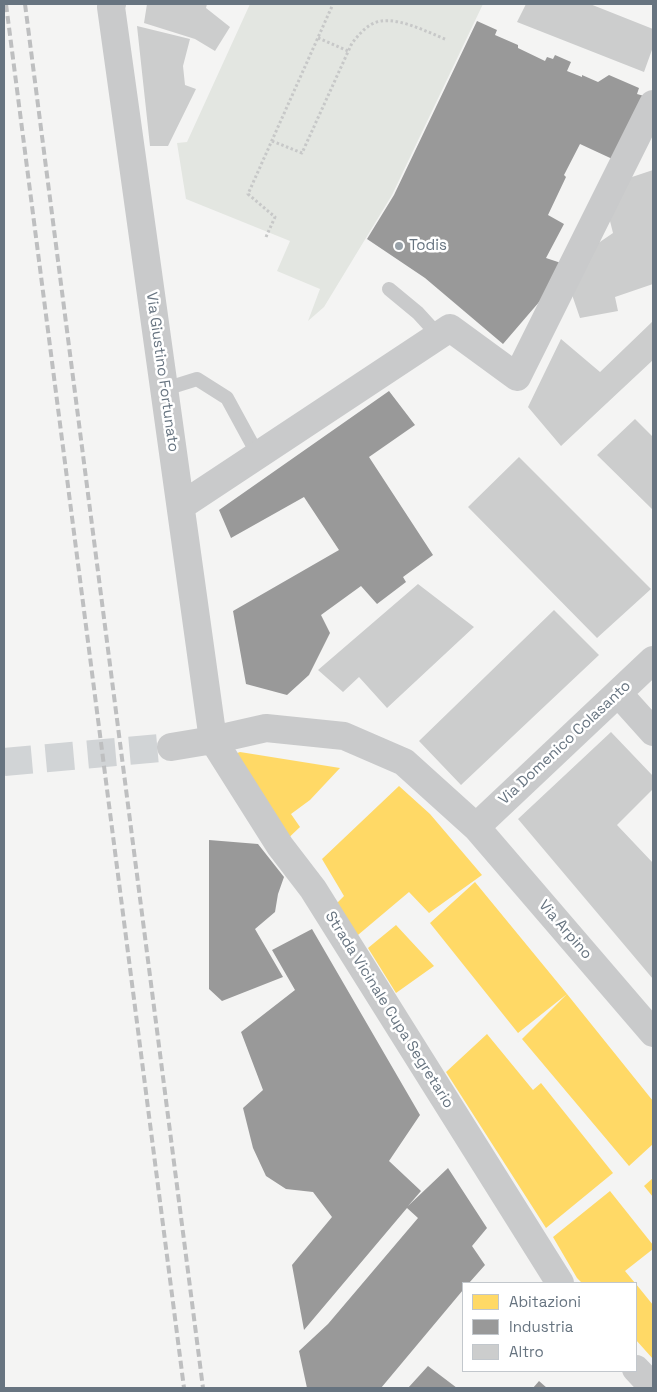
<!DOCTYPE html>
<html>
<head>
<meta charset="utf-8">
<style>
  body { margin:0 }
  #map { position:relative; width:657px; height:1392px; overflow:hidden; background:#f4f4f3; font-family:"Space Grotesk",sans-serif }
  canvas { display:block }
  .frame { position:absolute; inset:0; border:5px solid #677480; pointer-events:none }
  .legend { position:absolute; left:462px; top:1282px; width:175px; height:90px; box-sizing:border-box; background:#fff; border:1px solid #c2c7cc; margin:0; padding:6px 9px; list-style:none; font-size:15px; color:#677480 }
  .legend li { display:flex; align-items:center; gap:10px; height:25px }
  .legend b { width:25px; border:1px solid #c2c7cc }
</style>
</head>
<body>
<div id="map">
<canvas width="657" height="1392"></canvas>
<div class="frame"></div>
<ul class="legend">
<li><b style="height:14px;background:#ffd966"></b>Abitazioni</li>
<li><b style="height:14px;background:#999"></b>Industria</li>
<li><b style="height:14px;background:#cccdcd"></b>Altro</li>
</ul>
</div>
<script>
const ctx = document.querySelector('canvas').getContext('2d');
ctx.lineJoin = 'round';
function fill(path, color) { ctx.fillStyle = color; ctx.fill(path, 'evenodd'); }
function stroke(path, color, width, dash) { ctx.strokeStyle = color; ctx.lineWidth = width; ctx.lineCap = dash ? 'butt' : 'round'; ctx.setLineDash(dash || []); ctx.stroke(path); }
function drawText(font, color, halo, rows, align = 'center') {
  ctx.font = font + ' "Space Grotesk",sans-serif'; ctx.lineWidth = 5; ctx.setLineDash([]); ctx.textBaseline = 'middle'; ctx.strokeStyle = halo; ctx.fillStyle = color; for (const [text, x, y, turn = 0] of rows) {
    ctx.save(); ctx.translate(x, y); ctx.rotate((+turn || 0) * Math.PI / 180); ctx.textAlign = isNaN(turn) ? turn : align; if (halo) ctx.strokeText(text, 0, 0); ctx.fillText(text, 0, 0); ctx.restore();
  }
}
fill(new Path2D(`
  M250 4H483L392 195 324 307 308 321 320 289 277 271 290 241 186 199 177 143 187 142Z`), '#e3e6e1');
fill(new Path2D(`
  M240 752 340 768 310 800 291 814 300 827 280 846 224 758Z
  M399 786 430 814 482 875 429 913 409 892 352 940 333 907 344 896 322 859Z
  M475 882 567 994 518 1033 430 923Z
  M396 925 434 966 396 993 368 948Z
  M567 994 653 1101V1144L629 1166 522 1039Z
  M487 1034 533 1090 541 1083 613 1173 546 1228 446 1072Z
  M653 1178V1197L644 1186Z
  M610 1191 653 1245V1249L625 1271 635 1283H582L577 1278 553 1237Z
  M636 1284 653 1305V1359L636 1340Z`), '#ffd966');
fill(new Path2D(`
  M477 21 497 30 495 35 518 45V48L545 61 547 57 553 59 555 55 571 62 567 71 582 77V75L598 82 609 75 639 88 637 94 644 96 621 163 580 144 564 175 566 177 548 215 564 224 546 258 570 266 503 344 425 278 367 239 394 195Z
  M389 391 415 425 369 457 433 555 403 577 406 582 377 604 361 586 321 615 330 633 309 675 287 695 246 684 233 611 339 550 304 497 231 538 219 510Z
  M209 840 258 844 284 877 278 894 275 912 255 929 283 977 222 1001 209 989Z
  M312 929 420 1115 389 1161 421 1191 408 1206 448 1168 487 1228 472 1246 485 1265 469 1283H463V1290L381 1388H307L299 1351 328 1324 418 1218 407 1208 304 1330 292 1265 332 1217 313 1192 286 1189 266 1176 253 1148 243 1108 263 1090 241 1032 295 990 272 950Z
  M428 1366 457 1388H408Z
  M539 1381 547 1388H533Z`), '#999');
fill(new Path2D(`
  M147 4H207L206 8 230 27 215 51 195 39 144 23Z
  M526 4H590L653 29V47L644 72 517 22Z
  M137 26 190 39 183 66 185 85 196 89 168 146H150Z
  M653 170V284L615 297 618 311 580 318 570 289 594 246 613 233 609 217 626 179Z
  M653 321V360L561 446 528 407 561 339 600 372Z
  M635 419 653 437V510L597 455Z
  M519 457 651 589 597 638 468 507Z
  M418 584 474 627 387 708 359 677 343 692 318 670Z
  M554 610 599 655 461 785 419 741Z
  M611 732 653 776V789L617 825 653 863V979L518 819Z`), '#cccdcd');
stroke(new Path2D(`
  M4 762 171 747`), '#d1d4d6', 28, [28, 14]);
stroke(new Path2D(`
  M318 38 348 51
  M272 141 302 153 352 43C358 36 363 29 372 24 392 13 427 32 447 40
  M266 237 275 217 248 194 333 4`), '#c7c8c8', 3, [2.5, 2.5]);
stroke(new Path2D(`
  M389 289 418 313 439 336
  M165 389 197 379 227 398 258 455`), '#c9cacb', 14);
stroke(new Path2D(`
  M112 4 111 7 213 740 280 846 313 889 560 1283
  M181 506 450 328 517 377 653 104
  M618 693 653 732
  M171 747 213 740 266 728 344 736 404 762 476 827 653 1033
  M476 827 653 660
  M636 1369 653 1387`), '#c9cacb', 28);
stroke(new Path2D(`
  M6 4 184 1388
  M25 4 203 1388`), '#bebfc0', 4, [8, 4]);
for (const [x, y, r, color] of [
  [399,246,5,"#98a1a8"]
]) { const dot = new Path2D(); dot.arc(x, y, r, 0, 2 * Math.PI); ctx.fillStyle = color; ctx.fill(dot); stroke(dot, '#fff', 2); }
drawText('15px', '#677480', '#fff', [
  ["Todis",409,246]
], 'left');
drawText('15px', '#677480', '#fff', [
  ["Via Giustino Fortunato",162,372,82],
  ["Via Domenico Colasanto",565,743,-43],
  ["Via Arpino",565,930,49],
  ["Strada Vicinale Cupa Segretario",389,1010,58]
]);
</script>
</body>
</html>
